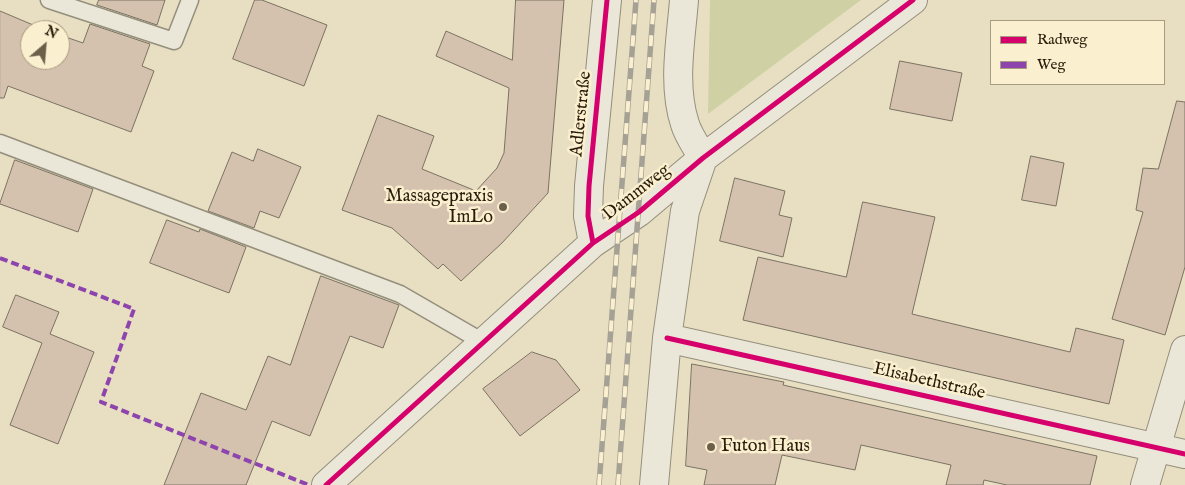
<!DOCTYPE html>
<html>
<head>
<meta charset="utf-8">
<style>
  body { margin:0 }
  #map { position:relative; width:1185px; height:485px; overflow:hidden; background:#e8dfc2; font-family:"IM FELL English",serif }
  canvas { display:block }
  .legend { position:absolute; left:990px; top:20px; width:175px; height:65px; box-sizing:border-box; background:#faefce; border:1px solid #a79b80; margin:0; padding:6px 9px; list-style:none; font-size:15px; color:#2a1c0b }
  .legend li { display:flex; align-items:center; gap:10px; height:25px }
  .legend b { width:25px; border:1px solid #a79b80 }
  .north { position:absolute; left:20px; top:20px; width:50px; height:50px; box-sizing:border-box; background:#faefce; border:1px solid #a79b80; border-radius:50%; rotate:27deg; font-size:14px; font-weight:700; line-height:20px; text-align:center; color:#2a1c0b }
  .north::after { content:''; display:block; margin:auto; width:18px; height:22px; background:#6c604b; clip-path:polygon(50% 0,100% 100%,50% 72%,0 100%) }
</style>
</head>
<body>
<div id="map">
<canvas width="1185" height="485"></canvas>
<ul class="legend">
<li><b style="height:6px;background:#d6006c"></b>Radweg</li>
<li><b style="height:6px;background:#8e44ad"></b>Weg</li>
</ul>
<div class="north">N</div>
</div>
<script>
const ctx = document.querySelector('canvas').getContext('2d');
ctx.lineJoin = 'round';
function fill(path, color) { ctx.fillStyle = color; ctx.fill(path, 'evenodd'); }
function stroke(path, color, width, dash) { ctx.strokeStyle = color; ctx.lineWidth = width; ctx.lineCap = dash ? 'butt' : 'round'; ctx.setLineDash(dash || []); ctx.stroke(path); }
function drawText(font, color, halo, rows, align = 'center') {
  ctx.font = font + ' "IM FELL English",serif'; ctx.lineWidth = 5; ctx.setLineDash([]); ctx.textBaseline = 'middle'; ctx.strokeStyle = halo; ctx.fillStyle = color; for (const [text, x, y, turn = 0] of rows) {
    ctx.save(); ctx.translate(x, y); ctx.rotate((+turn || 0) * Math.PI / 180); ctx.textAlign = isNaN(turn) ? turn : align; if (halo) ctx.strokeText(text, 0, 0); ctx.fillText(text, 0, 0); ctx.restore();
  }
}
fill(new Path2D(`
  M710 0H861L708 114Z`), '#cfd1a5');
const building = new Path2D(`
  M99 0H165L157 25 97 5Z
  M255 0H262L327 25 304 86 233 59Z
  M516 0H564L548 193 502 243 461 281 443 264 438 269 392 228 342 210 378 115 434 136 422 169 476 191 497 168 504 153 509 88 436 56 446 31 512 60Z
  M0 11 45 30H30V60H60V35L83 43 90 24 150 44 142 66 154 71 131 132 8 86 4 98H0Z
  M900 61 962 73 952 121 890 109Z
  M1177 101 1185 102V267L1165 335 1112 319 1143 212 1136 210 1143 168 1158 169Z
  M258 149 301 167 279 218 260 211 254 228 208 211 232 152 253 161Z
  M1031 156 1064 163 1056 206 1022 200Z
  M15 160 93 189 78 232 0 204Z
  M735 178 785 191 779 215 792 218 783 257 720 241Z
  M863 202 935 217 912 314 1070 352 1076 328 1124 340 1109 404 743 320 758 257 846 277Z
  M167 220 199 232 200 229 246 247 229 293 150 263Z
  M321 276 399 305 383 348 350 336 310 436 272 421 246 485H164L201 393 246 410 268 356 290 365Z
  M16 295 59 312 50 334 94 352 58 444 10 425 42 343 3 327Z
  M532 352 556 360 580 390 520 436 483 389Z
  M692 364 784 382 783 385 1097 456 1090 485H1007L984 480 983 485H946L951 465 861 445 855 470 782 455 775 485H704L707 470 686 466Z`);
fill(building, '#d4c1ae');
stroke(building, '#7a7363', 1);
const lane = new Path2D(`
  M49 0 174 41 190 0
  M0 143 400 294 483 342`);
const street = new Path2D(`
  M593 243 588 216 589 186 607 0
  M667 338 1185 454
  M326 485 593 243 639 212 703 158 913 0
  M654 485 667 338 685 211 703 158C697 147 688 135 685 124 672 85 681 40 684 0
  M1145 485 1185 350`);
stroke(lane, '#948e7c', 19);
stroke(street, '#948e7c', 30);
stroke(lane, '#ebe7d8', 16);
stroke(street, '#ebe7d8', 28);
const rail = new Path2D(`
  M599 485 636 0
  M618 485 654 0`);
stroke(rail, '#a6a195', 5.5);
stroke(rail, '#faefce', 4, [11]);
stroke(new Path2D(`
  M0 258 134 309 101 402 309 485`), '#8e44ad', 4, [8, 4]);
stroke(new Path2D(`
  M593 243 588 216 589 186 607 0
  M667 338 1185 454
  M326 485 593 243 639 212 703 158 913 0`), '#d6006c', 5);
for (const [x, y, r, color] of [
  [503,207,5,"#6c604b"],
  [711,447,5,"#6c604b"]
]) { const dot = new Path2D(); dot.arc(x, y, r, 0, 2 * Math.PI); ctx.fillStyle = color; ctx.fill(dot); stroke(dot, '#faefce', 2); }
drawText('18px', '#2a1c0b', '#faefce', [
  ["Adlerstraße",582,114,-84],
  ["Dammweg",637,193,-38],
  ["Elisabethstraße",929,382,13]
]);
drawText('18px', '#2a1c0b', '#faefce', [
  ["Massagepraxis",493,197],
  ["ImLo",493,218],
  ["Futon Haus",721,447,"left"]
], 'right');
</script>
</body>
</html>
